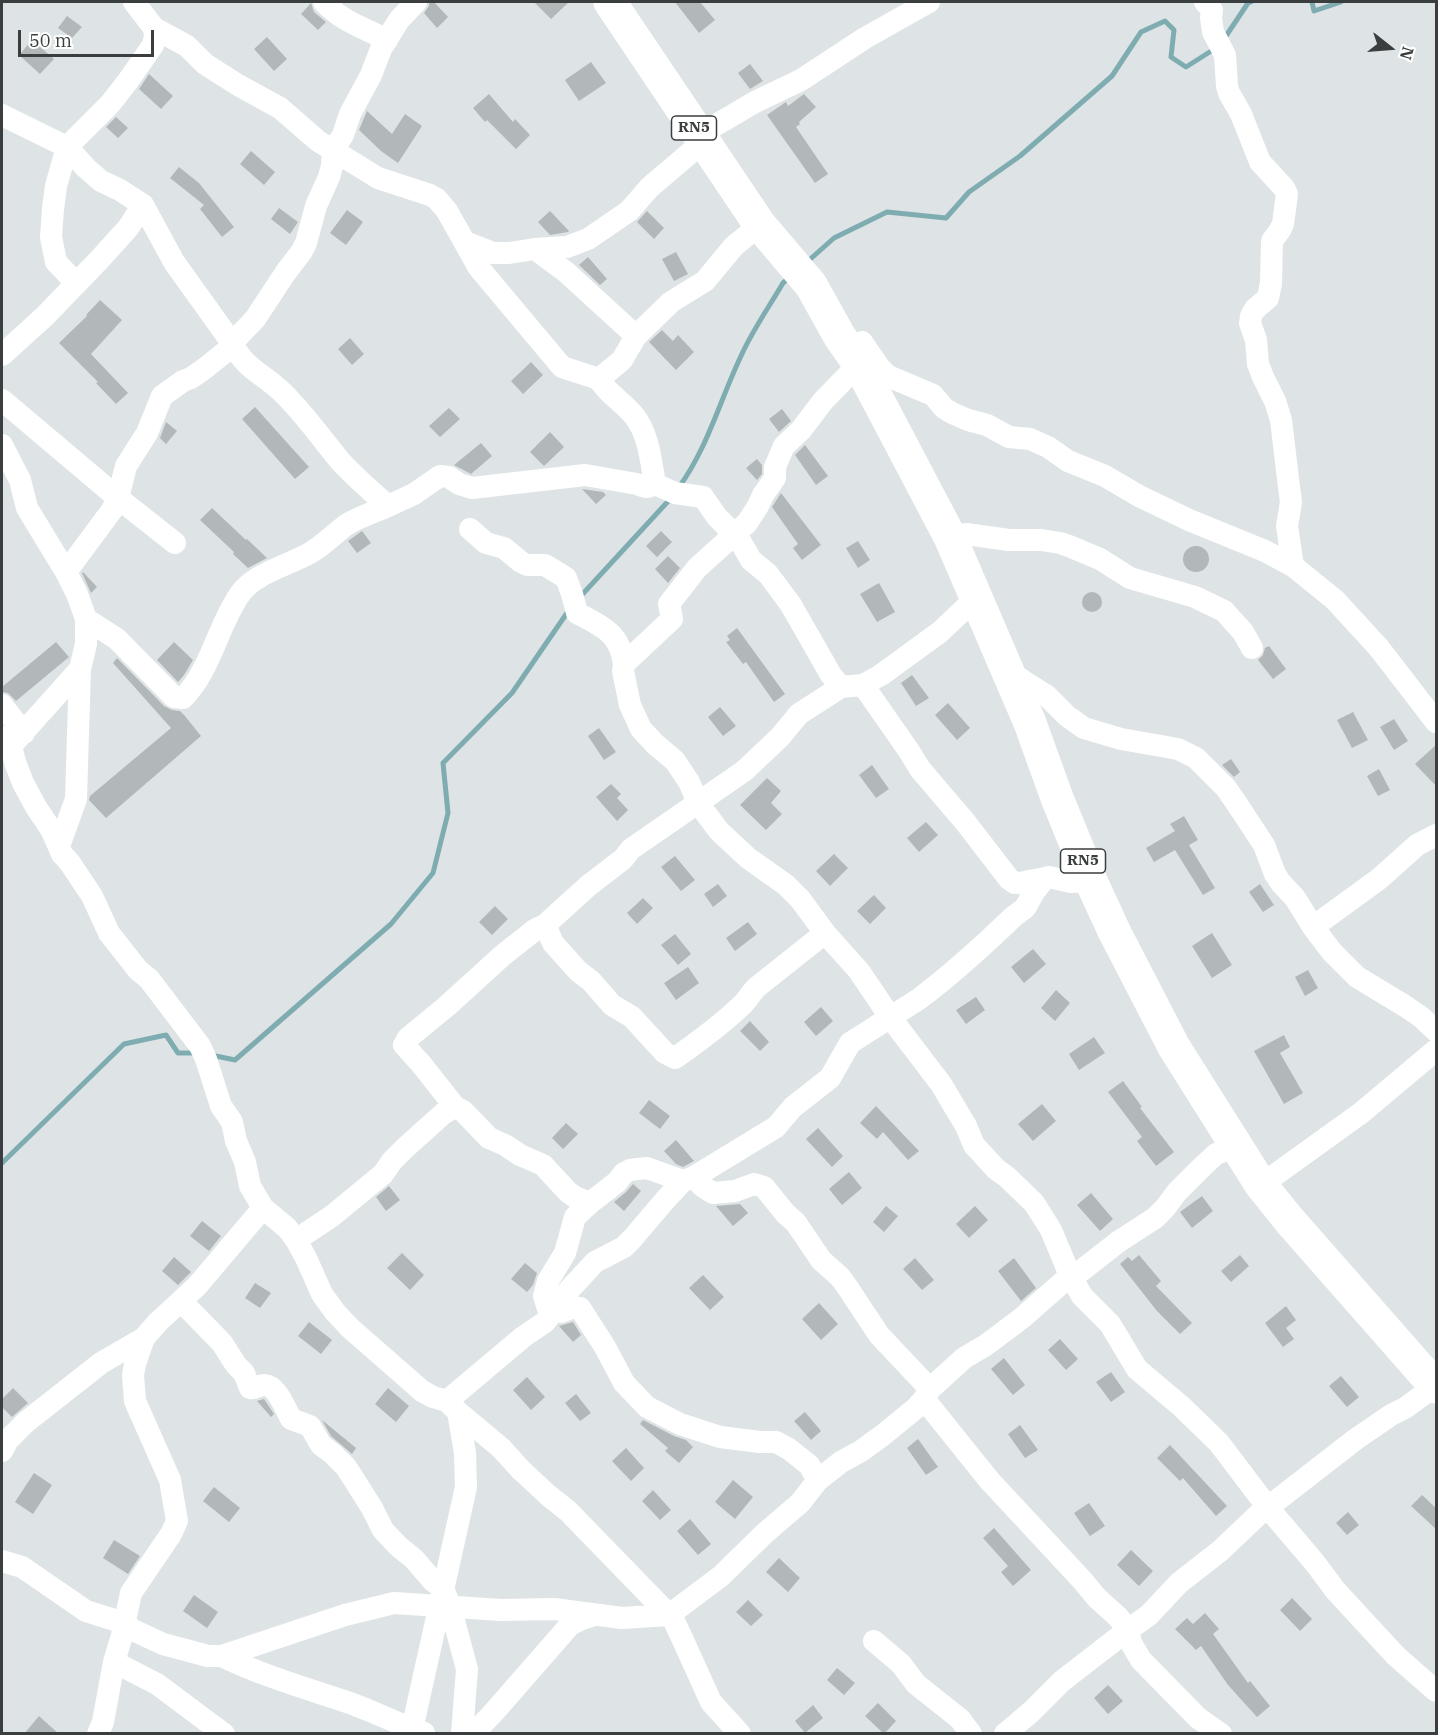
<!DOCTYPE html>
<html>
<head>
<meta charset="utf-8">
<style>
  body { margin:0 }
  #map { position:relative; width:1438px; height:1735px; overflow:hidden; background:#dee4e5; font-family:"IBM Plex Serif",serif }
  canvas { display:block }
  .frame { position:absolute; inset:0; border:3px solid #3b3e3e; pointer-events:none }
  .north { position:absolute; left:1360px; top:18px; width:60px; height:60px; -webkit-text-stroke:4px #fff; paint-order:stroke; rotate:107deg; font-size:16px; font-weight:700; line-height:24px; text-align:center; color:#3b3e3e }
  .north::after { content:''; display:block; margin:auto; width:21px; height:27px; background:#3b3e3e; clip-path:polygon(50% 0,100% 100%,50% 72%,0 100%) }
  .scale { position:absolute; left:18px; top:30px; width:136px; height:27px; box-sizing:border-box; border:3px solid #3b3e3e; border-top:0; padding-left:8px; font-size:18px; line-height:21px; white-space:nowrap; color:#3b3e3e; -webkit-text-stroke:4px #fff; paint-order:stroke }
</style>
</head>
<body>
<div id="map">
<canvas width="1438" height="1735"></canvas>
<div class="frame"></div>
<div class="north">N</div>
<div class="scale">50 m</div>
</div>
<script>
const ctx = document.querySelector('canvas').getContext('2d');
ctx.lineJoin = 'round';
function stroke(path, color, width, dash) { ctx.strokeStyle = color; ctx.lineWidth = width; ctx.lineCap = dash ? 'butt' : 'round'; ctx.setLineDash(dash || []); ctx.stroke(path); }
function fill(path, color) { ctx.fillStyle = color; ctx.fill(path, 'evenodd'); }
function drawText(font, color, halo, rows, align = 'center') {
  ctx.font = font + ' "IBM Plex Serif",serif'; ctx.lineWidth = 4.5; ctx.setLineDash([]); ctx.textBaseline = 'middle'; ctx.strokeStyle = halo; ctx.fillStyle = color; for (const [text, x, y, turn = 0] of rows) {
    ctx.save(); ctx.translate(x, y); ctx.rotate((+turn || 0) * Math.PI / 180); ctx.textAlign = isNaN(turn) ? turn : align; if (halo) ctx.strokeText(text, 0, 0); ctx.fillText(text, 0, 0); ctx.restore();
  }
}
stroke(new Path2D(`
  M1312 2 1314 11 1341 2
  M1224 39 1248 3 1251 2
  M807 262 834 238 887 212 946 218 969 192 1020 156 1112 76 1141 32 1165 21 1174 30 1171 57 1186 67 1216 48
  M679 487C708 447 720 400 741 356 752 331 769 307 783 283L791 276
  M579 598 672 497
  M211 1055 235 1060 391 924 433 873 448 813 443 763 512 693 569 610
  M2 1163 124 1044 166 1035 178 1053H196`), '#7eacb1', 5);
fill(new Path2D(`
  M429 2H434L448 17 437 28 424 13 429 6Z
  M534 2H569L551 19Z
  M675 2H700L715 20 699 33Z
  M311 3 314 12 326 22 318 30 301 14Z
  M67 16 82 27 72 38 58 28Z
  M267 37 287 59 274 71 254 49Z
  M32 40 54 59 40 74 19 55Z
  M591 62 606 83 579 101 565 80Z
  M750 64 763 81 750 89 738 73Z
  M149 74 173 96 161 109 139 89Z
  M489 94 513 122 515 119 530 135 516 149 487 120 485 122 473 108Z
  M804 94 816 107 799 122 800 124 796 127 828 174 815 183 767 115 786 102 788 106Z
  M367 111 392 134 405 114 422 126 398 163 381 151 359 130Z
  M116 117 128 128 118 138 106 127Z
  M251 151 275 172 264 185 240 164Z
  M179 167 199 183 234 227 222 237 200 209 204 205 170 178Z
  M279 208 298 222 290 234 271 219Z
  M347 210 363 222 346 245 330 233Z
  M550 211 569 231 568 232 550 235 538 222Z
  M647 211 664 228 654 239 637 222Z
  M676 252 688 274 674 281 662 259Z
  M588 257 607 279 600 285 579 265Z
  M100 300 122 320 91 354 128 393 116 404 96 383 98 382 59 343 87 316 86 315Z
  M662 330 673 341 678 335 694 352 676 370 649 342Z
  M350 338 364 354 352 365 338 349Z
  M531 362 543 375 523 394 511 381Z
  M255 407 309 467 295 479 242 419Z
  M449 408 460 419 440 437 429 426Z
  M782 409 791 421 779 432 769 419Z
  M166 422 177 431 166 444 160 438Z
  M550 432 564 447 544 466 530 452Z
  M481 443 492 456 471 474 454 465Z
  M805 445 828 476 816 485 795 455Z
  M757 459 762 465V474L757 480 746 468Z
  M582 489 603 492 606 495 596 504Z
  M781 493 821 545 802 560 793 548 798 544 772 507Z
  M212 508 246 540 247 539 267 558 248 568 233 554 234 552 200 520Z
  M362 531 371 543 357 553 348 541Z
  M661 531 672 542 657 557 646 546Z
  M858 541 870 560 858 568 846 548Z
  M1183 559a13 13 0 1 1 26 0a13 13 0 1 1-26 0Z
  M668 556 680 568 668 583 655 569Z
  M83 572 97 587 91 593 82 573Z
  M879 583 895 612 877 622 860 594Z
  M1082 602a10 10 0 1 1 20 0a10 10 0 1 1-20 0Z
  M737 628 785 694 774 702 746 662 743 664 726 642 730 640 727 636Z
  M56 642 69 657 16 701 8 693 2 692V687Z
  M174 642 193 660 184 675 178 682 157 660Z
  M1269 646 1286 669 1273 679 1258 660 1263 655 1265 648Z
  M117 658 164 706 172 710 180 711 185 716 201 736 106 818 89 800 90 796 171 728 113 663Z
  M912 675 929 698 916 706 901 683Z
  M948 703 970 728 957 740 935 715Z
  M720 707 736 726 723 736 708 717Z
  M1353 712 1368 740 1352 748 1337 720Z
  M1394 719 1408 741 1394 750 1380 727Z
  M599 728 616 752 604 760 588 736Z
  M1437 744V787L1415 764Z
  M1231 759 1240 772 1234 777 1222 765Z
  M872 765 889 789 876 798 859 775Z
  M1379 769 1390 790 1378 796 1367 776Z
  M767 778 781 791 771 803 782 814 766 830 740 805Z
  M611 784 621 794 617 798 628 810 617 821 596 797Z
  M1184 816 1198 840 1189 845 1215 888 1203 895 1175 850 1154 862 1146 848 1175 831 1170 824Z
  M926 822 938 835 919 852 907 838Z
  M834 854 848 868 830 886 816 871Z
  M675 856 695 880 681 891 661 867Z
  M718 884 727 896 713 907 704 894Z
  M1260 884 1274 905 1263 912 1249 892Z
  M874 895 886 908 870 924 857 911Z
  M643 898 653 908 637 924 627 913Z
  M495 906 508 919 492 935 479 922Z
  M748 922 757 934 735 951 726 938Z
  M1212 933 1232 965 1212 978 1192 946Z
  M675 934 691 954 678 965 661 945Z
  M1033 949 1046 964 1024 983 1011 967Z
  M688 967 699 983 676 1000 664 983Z
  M1308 970 1318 988 1305 996 1295 977Z
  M1056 990 1070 1003 1055 1021 1041 1008Z
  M976 997 985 1010 966 1024 956 1010Z
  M821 1007 833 1021 816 1036 804 1022Z
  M750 1021 769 1042 760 1051 740 1031Z
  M1284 1035 1290 1047 1280 1053 1303 1093 1284 1104 1254 1051Z
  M1094 1037 1105 1053 1079 1070 1069 1054Z
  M1123 1081 1142 1107 1140 1108 1174 1152 1156 1166 1137 1141 1142 1137 1108 1092Z
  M649 1100 670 1116 660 1129 639 1113Z
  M1042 1104 1056 1121 1033 1141 1018 1124Z
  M876 1106 919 1151 908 1160 883 1132 877 1139 860 1123Z
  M566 1123 578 1134 563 1149 552 1138Z
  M818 1128 843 1156 832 1167 806 1139Z
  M676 1140 694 1161 683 1167 676 1164 664 1151Z
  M849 1172 862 1188 842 1205 829 1189Z
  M633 1184 641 1191 624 1211 614 1202 626 1192Z
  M389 1186 400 1200 386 1211 376 1197Z
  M1091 1193 1113 1219 1100 1231 1077 1205Z
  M1202 1196 1213 1211 1192 1228 1180 1212Z
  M740 1204 748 1213 733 1226 716 1206Z
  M886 1206 898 1216 884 1232 873 1222Z
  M975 1206 988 1220 969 1238 956 1224Z
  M202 1221 221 1236 209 1251 190 1236Z
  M402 1253 424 1275 410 1290 387 1268Z
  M1139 1255 1161 1281 1156 1286 1192 1323 1180 1334 1157 1311 1120 1264 1128 1257 1132 1261Z
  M1240 1255 1249 1266 1231 1282 1221 1271Z
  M174 1257 191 1272 178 1285 162 1271Z
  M915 1258 934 1280 922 1290 903 1269Z
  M1014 1258 1036 1288 1021 1301 998 1271Z
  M525 1263 537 1273 533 1285 527 1292 511 1279Z
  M703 1275 724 1297 710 1310 689 1288Z
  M255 1283 271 1293 260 1308 245 1298Z
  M819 1303 838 1324 821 1340 802 1319Z
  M1286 1306 1296 1320 1286 1328 1294 1339 1283 1347 1265 1323Z
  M309 1322 332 1340 321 1354 298 1336Z
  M573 1322 581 1335 573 1342 559 1326Z
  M1060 1339 1078 1359 1066 1370 1048 1350Z
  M1004 1358 1025 1385 1013 1395 991 1369Z
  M1111 1372 1125 1392 1111 1402 1096 1382Z
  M1341 1376 1359 1397 1347 1407 1329 1386Z
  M527 1377 545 1397 531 1410 513 1390Z
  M13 1388 28 1403 12 1417 2 1407V1399Z
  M388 1388 409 1406 396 1422 375 1404Z
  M576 1394 591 1413 580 1421 565 1403Z
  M264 1399 274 1414 271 1417 257 1401Z
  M805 1412 821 1431 811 1440 794 1421Z
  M322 1420 356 1448 352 1454 331 1436Z
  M643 1420 674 1436 686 1440 693 1447 679 1463 665 1451 668 1448 640 1424Z
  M1020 1425 1038 1450 1025 1458 1008 1434Z
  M918 1439 938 1467 926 1475 907 1448Z
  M1170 1445 1227 1506 1216 1516 1183 1478 1180 1481 1157 1458Z
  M626 1448 644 1468 631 1481 612 1461Z
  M34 1473 52 1485 33 1514 15 1502Z
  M733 1480 753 1497 735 1519 715 1502Z
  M214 1487 240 1508 229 1522 203 1501Z
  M653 1490 671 1510 660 1520 642 1501Z
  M1422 1495 1437 1509V1530L1411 1506Z
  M1089 1503 1105 1526 1090 1536 1074 1513Z
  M1348 1512 1359 1525 1347 1535 1336 1523Z
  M690 1519 711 1544 698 1555 677 1531Z
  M994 1528 1031 1570 1013 1586 1001 1572 1008 1566 983 1538Z
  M114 1540 140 1556 128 1574 103 1558Z
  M1131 1550 1153 1571 1139 1586 1117 1565Z
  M779 1558 800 1578 788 1592 766 1572Z
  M194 1595 218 1612 207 1628 183 1611Z
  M1292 1598 1312 1619 1300 1631 1280 1610Z
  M748 1600 763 1615 751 1626 736 1612Z
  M1205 1613 1219 1629 1213 1634 1248 1683 1250 1681 1270 1706 1257 1717 1228 1685 1201 1646 1196 1650 1175 1629 1187 1618 1193 1624Z
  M837 1668 855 1683 844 1695 827 1680Z
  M1108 1685 1123 1701 1108 1714 1094 1698Z
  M878 1703 896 1721 884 1734 865 1716Z
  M813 1705 823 1718 805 1733 795 1721Z
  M39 1716 59 1734H24Z`), '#b2b8b9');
stroke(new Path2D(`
  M134 2 154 28 187 46 205 64 238 85 280 108 318 141 378 178 430 195 437 199 447 211 479 268 562 367 599 379 622 360 636 336 671 302 705 281 734 246 760 225
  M324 2C341 21 364 28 387 40
  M1205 2 1212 10 1211 18 1213 32 1225 55 1227 86 1229 93 1241 114 1260 162 1284 188 1287 194 1283 224 1280 230 1272 241 1271 283 1268 298 1255 309 1251 316 1250 323 1256 340 1258 364 1263 377 1275 401 1281 420 1289 487 1291 502 1287 526 1293 566
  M2 115 67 147 86 168 101 181 120 190 143 205 174 262 232 343C246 370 262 373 281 391 304 413 321 438 341 462 356 478 372 492 388 506L414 494 440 476 449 477 459 484 472 488 585 475 637 484C645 488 648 488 655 484
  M699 135 755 102 801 80 865 38 929 2
  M465 242 493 253H509L535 249 566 272 636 336
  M535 249 567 247 588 239 629 211 650 187 703 142
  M76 283 56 262 51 237 53 209 56 186 67 147 110 104 128 81 153 45 155 36 154 28
  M862 342 879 367 888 376 933 395 944 408 952 413 968 420 987 425 1009 437 1030 439 1048 447 1068 461 1105 476 1139 496 1189 520 1265 551 1293 566 1335 600 1379 648 1436 722
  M2 355 45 316 99 260 128 228 143 205
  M859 364 823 401 801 430 784 446 775 467V478L763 495 758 506 747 523 697 568 669 604 672 619 624 664 623 671 630 705 641 729 655 744 675 761 689 782 698 803 719 831 748 858 786 885 800 899 825 933 859 971 890 1017 941 1084 966 1126 974 1145 996 1169 1007 1177 1034 1203 1051 1230 1069 1273 1082 1296 1110 1324 1137 1369 1182 1407 1219 1443 1269 1509 1315 1563 1335 1590 1396 1656 1436 1691
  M599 379C608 395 624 402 635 417 649 435 651 462 655 484L675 493 703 497 717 517 739 539 751 560 768 574 780 590 791 605 831 675 841 687
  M2 400 118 498 175 543
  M2 445 20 480 27 508 66 572 77 594 86 619V644L80 669 11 746 2 737
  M470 529 486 543 504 548 521 562 527 565H545L563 576 566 578 572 594 577 613C602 626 620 633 624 664
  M950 537 966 534 1009 540H1041L1060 543 1069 546 1100 559 1130 578 1195 597 1224 611 1243 632 1252 648
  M66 572 112 510 118 498 126 466 147 433 162 396 183 381 191 378 204 369 229 349 232 343 255 319 286 272 302 251 306 243 316 206 329 177 332 166 333 150 343 135 350 114 371 75 381 49 399 20 416 2
  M977 597 940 632 881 675 863 685 841 687 799 714 780 737 744 771 631 849 623 859 588 886 545 925 536 929 503 955 447 1006 408 1038 404 1045 422 1065 455 1107 463 1111 489 1138 505 1145 520 1155 543 1165 568 1192 575 1197 590 1203 617 1182 624 1173 630 1170 647 1168 683 1181 694 1177 776 1127 793 1107 830 1078 850 1043 919 999C952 974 983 946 1013 917L1025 908 1034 892 1045 878 1049 877 1071 882 1091 881
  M86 619 117 639 174 697 183 698C211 670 217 627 240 594 253 574 289 565 310 553 324 545 334 534 346 525 358 517 375 512 388 506
  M1008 671 1047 696 1067 716 1084 728 1121 739 1178 749 1196 758 1226 788 1237 804 1264 845 1275 874 1281 883 1295 898 1313 927 1332 952 1357 977 1405 1006 1421 1017 1436 1031
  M863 685 909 751 920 769 966 823 1009 879 1015 883H1019L1045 878
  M2 705 24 733
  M11 746 15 762 23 783 36 807 52 831 62 854 70 863 92 896 109 933 138 970 149 979 200 1046 206 1059 221 1106 232 1122 236 1141 245 1162 250 1186 263 1208 287 1228 296 1240 306 1258 322 1294 335 1312 350 1328 422 1391 433 1397 447 1401 458 1412 501 1448 521 1470 549 1496 568 1511 669 1615 674 1621 682 1638 711 1702 740 1734
  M59 846 76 799 80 669
  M545 925 553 943 578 971 591 981 612 1005 632 1017 665 1053 675 1058C698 1042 721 1025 742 1005 747 1000 751 993 757 987L825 933
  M1313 927 1379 879 1417 845 1436 835
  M694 1177 702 1186 713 1193 735 1191 754 1184 764 1187 785 1213 796 1223 821 1260 840 1277 848 1288 879 1335 930 1389
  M1261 1185 1361 1113 1436 1050
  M296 1240 332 1216 383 1174 392 1161 405 1148 444 1113 455 1107
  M181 1301 222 1343 236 1365 244 1373 250 1388C257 1389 258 1385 264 1385 277 1385 286 1410 291 1419L310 1426 321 1445 333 1454 346 1467 372 1508 383 1530 398 1546 414 1559 433 1581 443 1588 450 1606 467 1669 462 1734
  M554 1309 561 1312 574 1307 580 1308 605 1347 624 1383 647 1407 680 1424 720 1437 760 1442H776L789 1449 809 1465 818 1480
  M550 1315 544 1296 548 1281 565 1253 575 1217 590 1203
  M924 1399 989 1480 1082 1580 1097 1598 1118 1617 1128 1630 1131 1643 1141 1660 1198 1718 1221 1734
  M447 1401 523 1337 545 1322 569 1290 595 1262 624 1247 632 1239 666 1199 683 1181
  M2 1451 8 1440 26 1422 101 1363 144 1338
  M2 1561 22 1567 86 1611 124 1623 133 1630 163 1644 208 1656H222L345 1615 394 1603 501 1610 554 1609 622 1618 669 1615 721 1576 765 1533 800 1503 818 1480 841 1462 861 1451 883 1435 916 1408 924 1399 930 1389 964 1358 986 1345 1022 1318 1064 1281 1072 1278 1118 1242 1155 1218 1165 1208 1177 1192 1203 1166 1216 1154 1237 1146
  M874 1641 901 1664 916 1684 960 1719 971 1734
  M222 1656C263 1676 305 1688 347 1702 373 1711 398 1724 424 1733
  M114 1662 157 1684 224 1734
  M98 1734 103 1722 114 1662 122 1635 131 1593 171 1534 177 1521 170 1480 135 1401 133 1375 135 1364 144 1338 158 1322 197 1286 263 1208
  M411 1734 466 1487 465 1453 458 1412
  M473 1734 494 1712 570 1625 582 1619 594 1615
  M1005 1734 1031 1712 1062 1681 1128 1630 1149 1615 1179 1583 1220 1551 1258 1515 1356 1439 1391 1415 1405 1408 1435 1386`), '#fff', 22);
stroke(new Path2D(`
  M610 2 760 225 811 285 840 337 859 364 950 537 1030 723 1057 798 1091 881 1114 931 1174 1047 1261 1185 1290 1221 1436 1387`), '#fff', 33);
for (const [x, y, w] of [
  [694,128,45],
  [1083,861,45]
]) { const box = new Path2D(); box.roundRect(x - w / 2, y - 12, w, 24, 4.5); ctx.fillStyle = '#fff'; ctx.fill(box); stroke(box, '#3b3e3e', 1.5); }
drawText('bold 15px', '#3b3e3e', null, [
  ["RN5",694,128],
  ["RN5",1083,861]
]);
</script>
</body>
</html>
